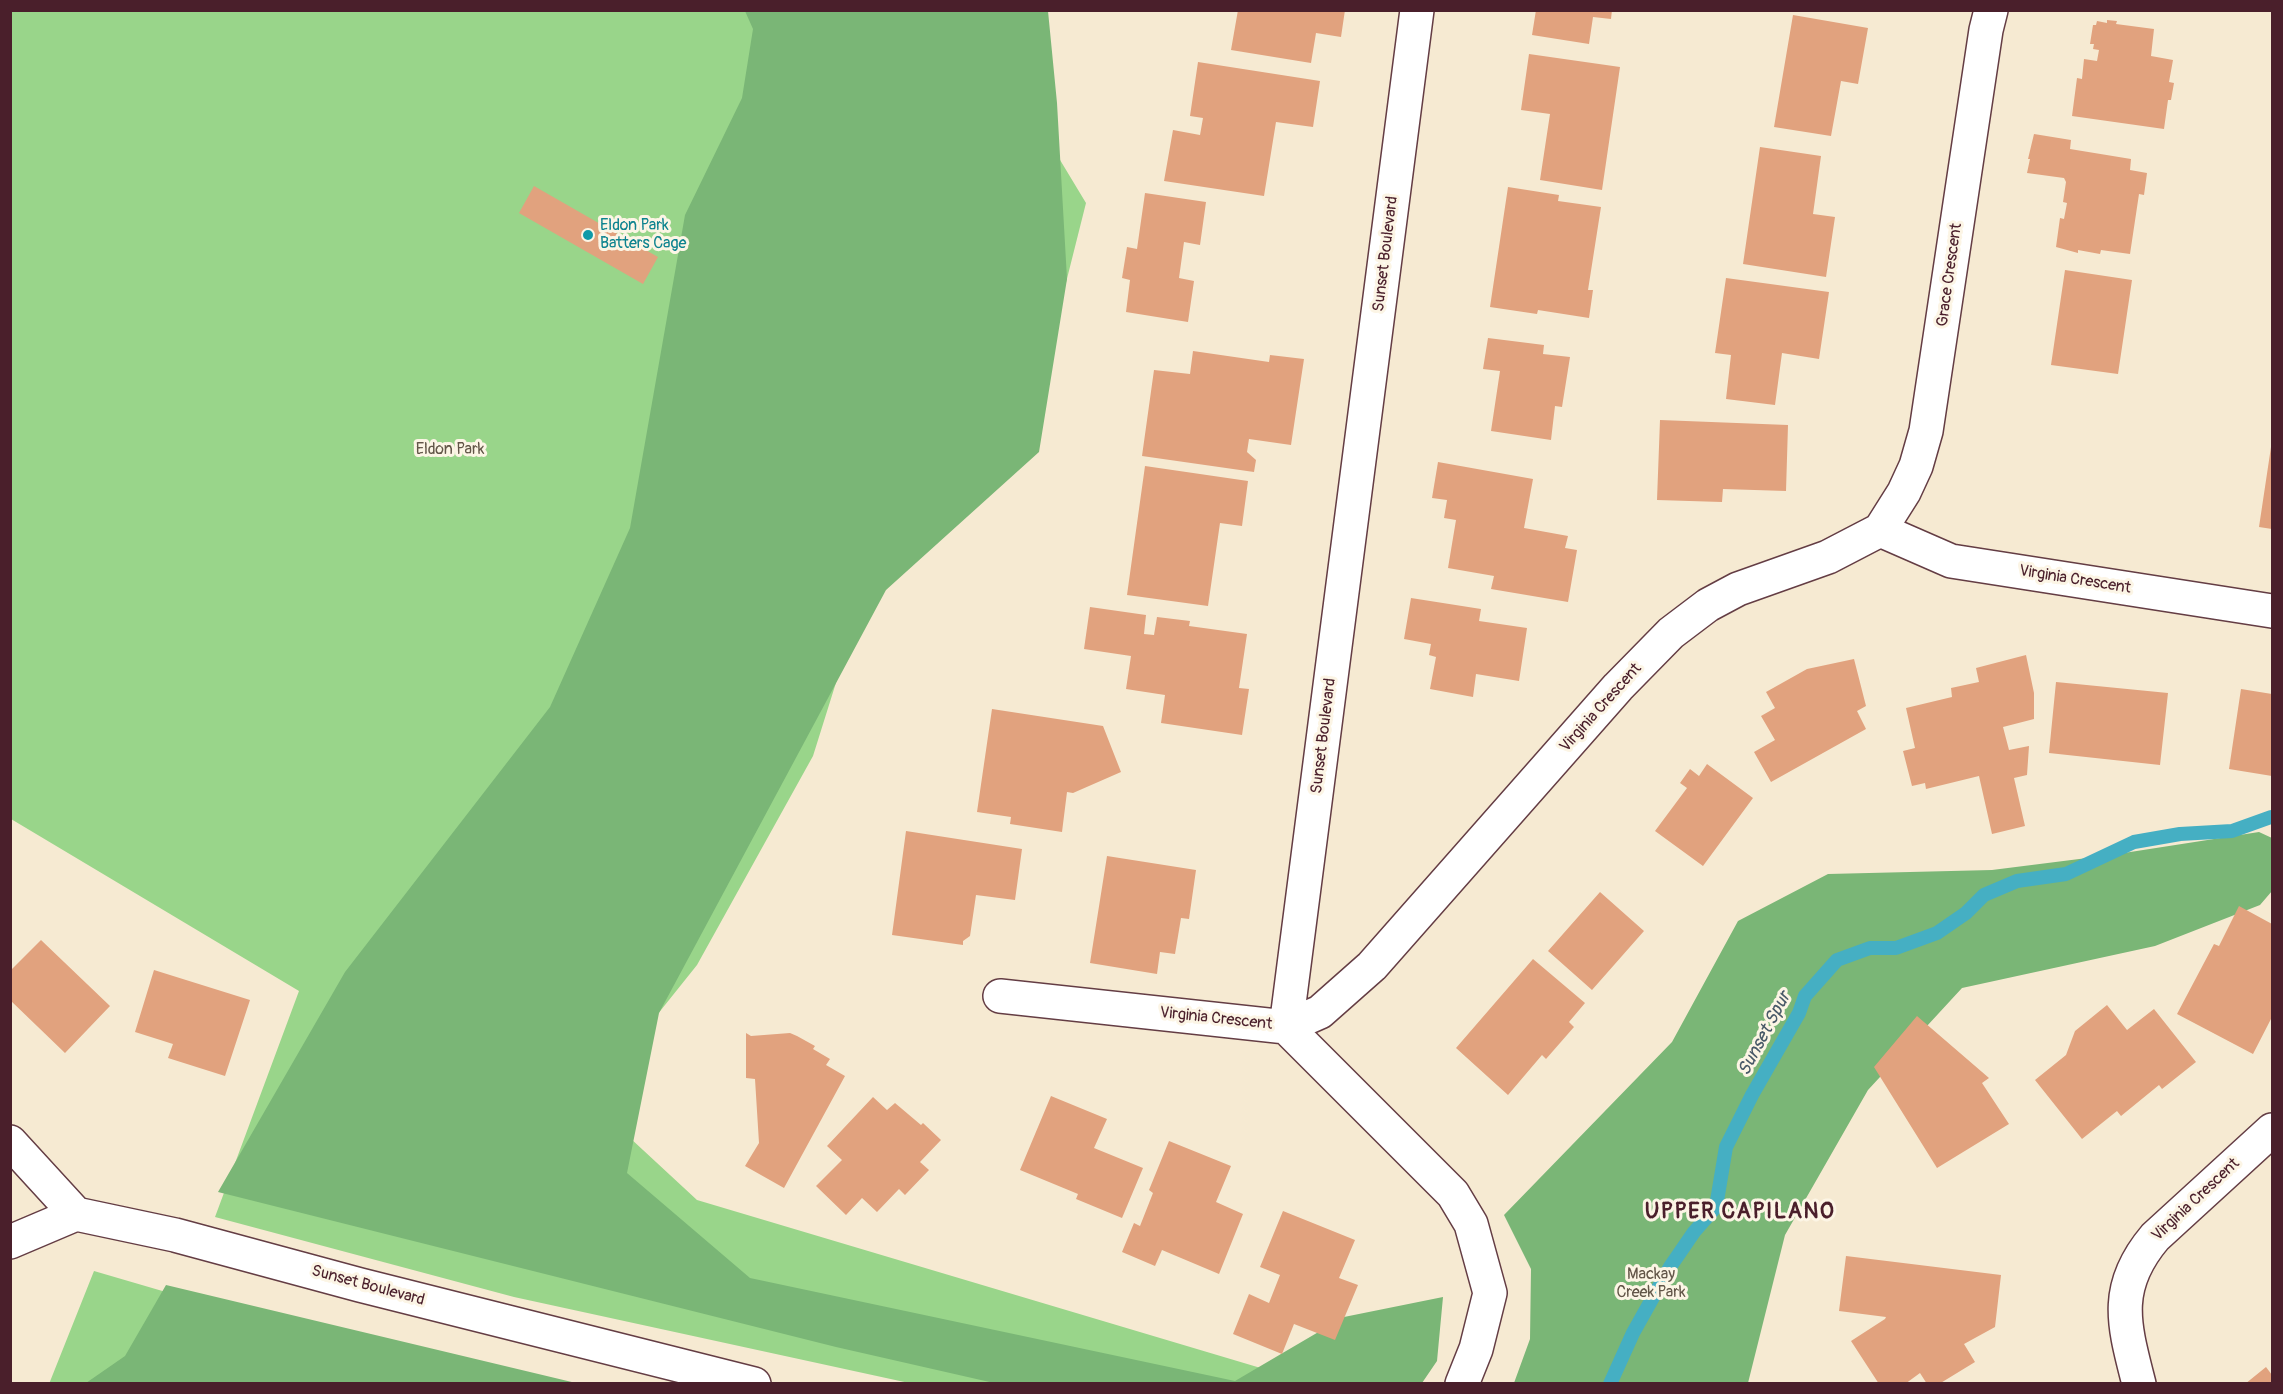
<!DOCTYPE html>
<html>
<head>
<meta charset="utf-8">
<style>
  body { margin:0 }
  #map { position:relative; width:2283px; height:1394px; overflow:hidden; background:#f6ead2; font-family:Pangolin,sans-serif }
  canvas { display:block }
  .frame { position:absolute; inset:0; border:12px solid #4a1f2b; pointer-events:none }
</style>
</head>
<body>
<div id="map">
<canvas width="2283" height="1394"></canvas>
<div class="frame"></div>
</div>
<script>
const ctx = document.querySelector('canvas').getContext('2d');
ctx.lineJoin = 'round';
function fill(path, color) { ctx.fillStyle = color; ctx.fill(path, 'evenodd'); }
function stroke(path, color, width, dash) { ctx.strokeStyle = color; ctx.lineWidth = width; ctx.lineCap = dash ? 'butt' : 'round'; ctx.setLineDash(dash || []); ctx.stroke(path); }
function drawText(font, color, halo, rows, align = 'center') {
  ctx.font = font + ' Pangolin,sans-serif'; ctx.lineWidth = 6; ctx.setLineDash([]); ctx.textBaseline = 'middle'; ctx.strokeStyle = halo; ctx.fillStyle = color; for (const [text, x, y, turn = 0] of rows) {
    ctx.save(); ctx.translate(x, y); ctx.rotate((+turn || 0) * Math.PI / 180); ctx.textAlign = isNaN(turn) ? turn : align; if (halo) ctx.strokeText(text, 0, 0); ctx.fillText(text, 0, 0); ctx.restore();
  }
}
fill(new Path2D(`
  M11 11H1011L981 29 1086 203 1030 426 897 488 813 756 697 965 589 1100 697 1200 1311 1383H909L514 1297 215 1217 299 991 11 819Z
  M94 1271 477 1383 49 1384Z`), '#99d58a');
fill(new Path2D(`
  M745 11H1048L1057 103 1067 279 1039 452 886 590 659 1013 627 1173 750 1278 1235 1381 1344 1317 1443 1297 1437 1361 1422 1383H994L836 1347 218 1192 345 972 550 707 630 528 685 215 742 98 753 29Z
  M2259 832 2272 838V891L2260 905 2155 946 1962 988 1868 1090 1785 1235 1748 1383H1514L1530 1339 1531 1269 1504 1215 1672 1042 1738 921 1828 874 1992 870 2111 855Z
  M166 1285 576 1383H86L125 1356Z`), '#7ab676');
stroke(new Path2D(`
  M1610 1384 1633 1333 1670 1267 1694 1232 1716 1207 1726 1147 1752 1095 1799 1013 1805 996 1837 960 1870 948H1896L1937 933 1966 913 1984 895 2017 881 2066 874 2134 842 2180 834 2232 831 2271 817`), '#45afc3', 14);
fill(new Path2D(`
  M1238 10H1345L1341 37 1316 33 1311 63 1231 50Z
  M1536 10H1612L1611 19 1593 17 1589 44 1532 35Z
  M1793 15 1868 28 1858 84 1841 81 1831 136 1774 127Z
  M2107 20 2117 21 2116 24 2154 29 2151 56 2173 60 2169 82 2174 83 2171 100H2168L2164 129 2072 116 2077 78 2082 79 2084 59 2097 61 2099 50 2093 49 2094 44H2090L2093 25H2096L2097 21 2107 23Z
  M1529 54 1620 67 1602 190 1540 180 1550 114 1521 110Z
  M1198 62 1320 81 1313 127 1276 122 1264 196 1164 181 1173 130 1200 135 1203 118 1190 116Z
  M2034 134 2071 140 2070 149 2131 159 2130 170 2147 173 2144 195 2139 194 2130 254 2101 250 2100 254 2078 250V253L2056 247 2060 218 2064 219 2067 203 2063 202 2066 182 2064 178 2027 173 2030 159H2028Z
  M1760 147 1821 156 1813 214 1835 217 1826 277 1743 264Z
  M534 186 658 257 643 284 519 213Z
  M1508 187 1559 195 1558 201 1601 207 1588 290H1593L1589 318 1538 310 1537 314 1490 307Z
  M1145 193 1206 202 1200 245 1184 242 1179 278 1194 281 1188 322 1126 312 1130 280 1122 278 1127 247 1137 249Z
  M2065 270 2132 280 2118 374 2051 365Z
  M1726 278 1829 292 1819 359 1782 353 1775 405 1726 399 1731 355 1715 353Z
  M1488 338 1544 345 1543 354 1570 357 1562 407 1555 406 1551 440 1491 431 1500 371 1483 369Z
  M1193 351 1269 362 1270 355 1304 359 1291 445 1249 439 1247 452 1256 460 1254 472 1142 456 1154 370 1190 374Z
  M1660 420 1788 425 1786 491 1723 489 1722 502 1657 500Z
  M2271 447H2272V529L2259 527Z
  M1438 462 1533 479 1524 528 1568 536 1565 548 1577 550 1568 602 1491 589 1494 576 1448 568 1456 520 1444 518 1447 500 1432 498Z
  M1145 466 1248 481 1242 526 1220 523 1208 606 1127 595Z
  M1411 598 1481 609 1479 621 1527 628 1519 681 1476 674 1473 697 1430 689 1436 657 1429 655 1431 644 1404 639Z
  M1090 607 1146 615 1144 634 1154 635 1157 617 1190 621 1189 626 1247 634 1239 688 1249 689 1242 735 1161 723 1165 695 1126 689 1131 656 1084 649Z
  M2026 655 2034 693V719L2003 727 2009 750 2029 746 2027 775 2014 778 2025 826 1992 834 1979 776 1926 789 1925 783 1912 786 1903 751 1915 748 1906 708 1952 697 1951 688 1979 682 1976 668Z
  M1854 659 1866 706 1857 711 1866 729 1771 782 1754 752 1775 740 1761 716 1775 708 1766 692 1807 669Z
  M2056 682 2168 693 2160 765 2049 753Z
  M2241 689 2272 694V776L2229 769Z
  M992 709 1103 726 1121 772 1073 793 1067 792 1062 832 1010 824 1011 817 977 812Z
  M1707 764 1753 798 1703 866 1655 831 1687 788 1680 783 1690 769 1699 776Z
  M906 831 1022 849 1015 900 976 895 970 936 963 941V945L892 935Z
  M1107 856 1196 870 1189 919 1181 918 1175 954 1160 952 1157 974 1090 963Z
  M1600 892 1644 931 1592 990 1548 951Z
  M2239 906 2272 924V1017L2253 1054 2177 1014 2214 944 2219 946Z
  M41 940 110 1006 65 1053 10 1000V971Z
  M1533 959 1585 1003 1569 1022 1574 1027 1546 1059 1542 1055 1508 1095 1456 1048Z
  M154 970 250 1000 225 1076 168 1058 173 1044 135 1032Z
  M2107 1005 2127 1030 2154 1009 2196 1062 2162 1089 2159 1085 2121 1116 2117 1111 2082 1139 2035 1080 2066 1055 2075 1031Z
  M1917 1016 1989 1078 1982 1083 2009 1124 1937 1168 1874 1067Z
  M746 1033 751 1036 790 1033 797 1036 815 1046 813 1049 830 1059 826 1065 845 1076 784 1188 745 1166 759 1143 755 1079 746 1078Z
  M1051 1096 1107 1119 1094 1148 1143 1168 1122 1218 1076 1199 1078 1194 1020 1170Z
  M873 1097 887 1110 895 1103 921 1125 923 1123 941 1140 920 1162 929 1170 905 1195 899 1189 877 1212 862 1198 846 1215 816 1186 842 1160 827 1146Z
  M1169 1141 1231 1166 1216 1202 1243 1214 1219 1274 1162 1250 1155 1266 1122 1252 1134 1223 1140 1226 1153 1193 1149 1190Z
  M1283 1211 1355 1240 1339 1278 1358 1285 1335 1340 1294 1324 1282 1354 1233 1334 1249 1294 1269 1303 1280 1275 1260 1267Z
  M1846 1256 2001 1275 1995 1327 1964 1344 1975 1362 1939 1384H1927L1920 1373 1905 1384H1879L1851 1341 1885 1319 1886 1317 1839 1311Z
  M2266 1367 2272 1375V1384H2245Z`), '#e1a27e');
const street = new Path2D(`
  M1880 530 1904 492 1916 466 1926 431 1986 30 1991 10
  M1880 530 1951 561 2272 611
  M1000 996 1286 1027 1320 1012 1372 966 1618 687 1671 633 1708 605 1738 589 1828 557 1880 530
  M1286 1027 1417 10
  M1286 1027 1453 1194 1471 1224 1490 1293 1476 1349 1462 1384
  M10 1142 76 1214 175 1235 360 1285 754 1384
  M10 1242 76 1214
  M2139 1384C2124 1325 2112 1288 2155 1237L2272 1130`);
stroke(street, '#643d44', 36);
stroke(street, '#fff', 33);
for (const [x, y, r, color] of [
  [588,235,6,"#0f9aa8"]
]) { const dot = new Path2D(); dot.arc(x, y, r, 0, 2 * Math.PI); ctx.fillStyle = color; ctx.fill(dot); stroke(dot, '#fcf5e5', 2); }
drawText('16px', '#0d838f', '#fcf5e5', [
  ["Eldon Park",600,226],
  ["Batters Cage",600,244]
], 'left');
drawText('16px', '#4a1f2b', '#fcf5e5', [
  ["Sunset Boulevard",1386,254,-83],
  ["Grace Crescent",1950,275,-82],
  ["Virginia Crescent",2075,580,9],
  ["Virginia Crescent",1601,708,-48],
  ["Sunset Boulevard",1324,736,-83],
  ["Virginia Crescent",1216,1019,6],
  ["Virginia Crescent",2196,1200,-43],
  ["Sunset Boulevard",368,1286,15]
]);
drawText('16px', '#625648', '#fcf5e5', [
  ["Eldon Park",450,450],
  ["Mackay",1651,1275],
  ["Creek Park",1651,1293]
]);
drawText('italic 18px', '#485968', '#fcf5e5', [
  ["Sunset Spur",1765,1034,-62]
]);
ctx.letterSpacing = '1.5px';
drawText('bold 22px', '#4a1f2b', '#fcf5e5', [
  ["UPPER CAPILANO",1740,1212]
]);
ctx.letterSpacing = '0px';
</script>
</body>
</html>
